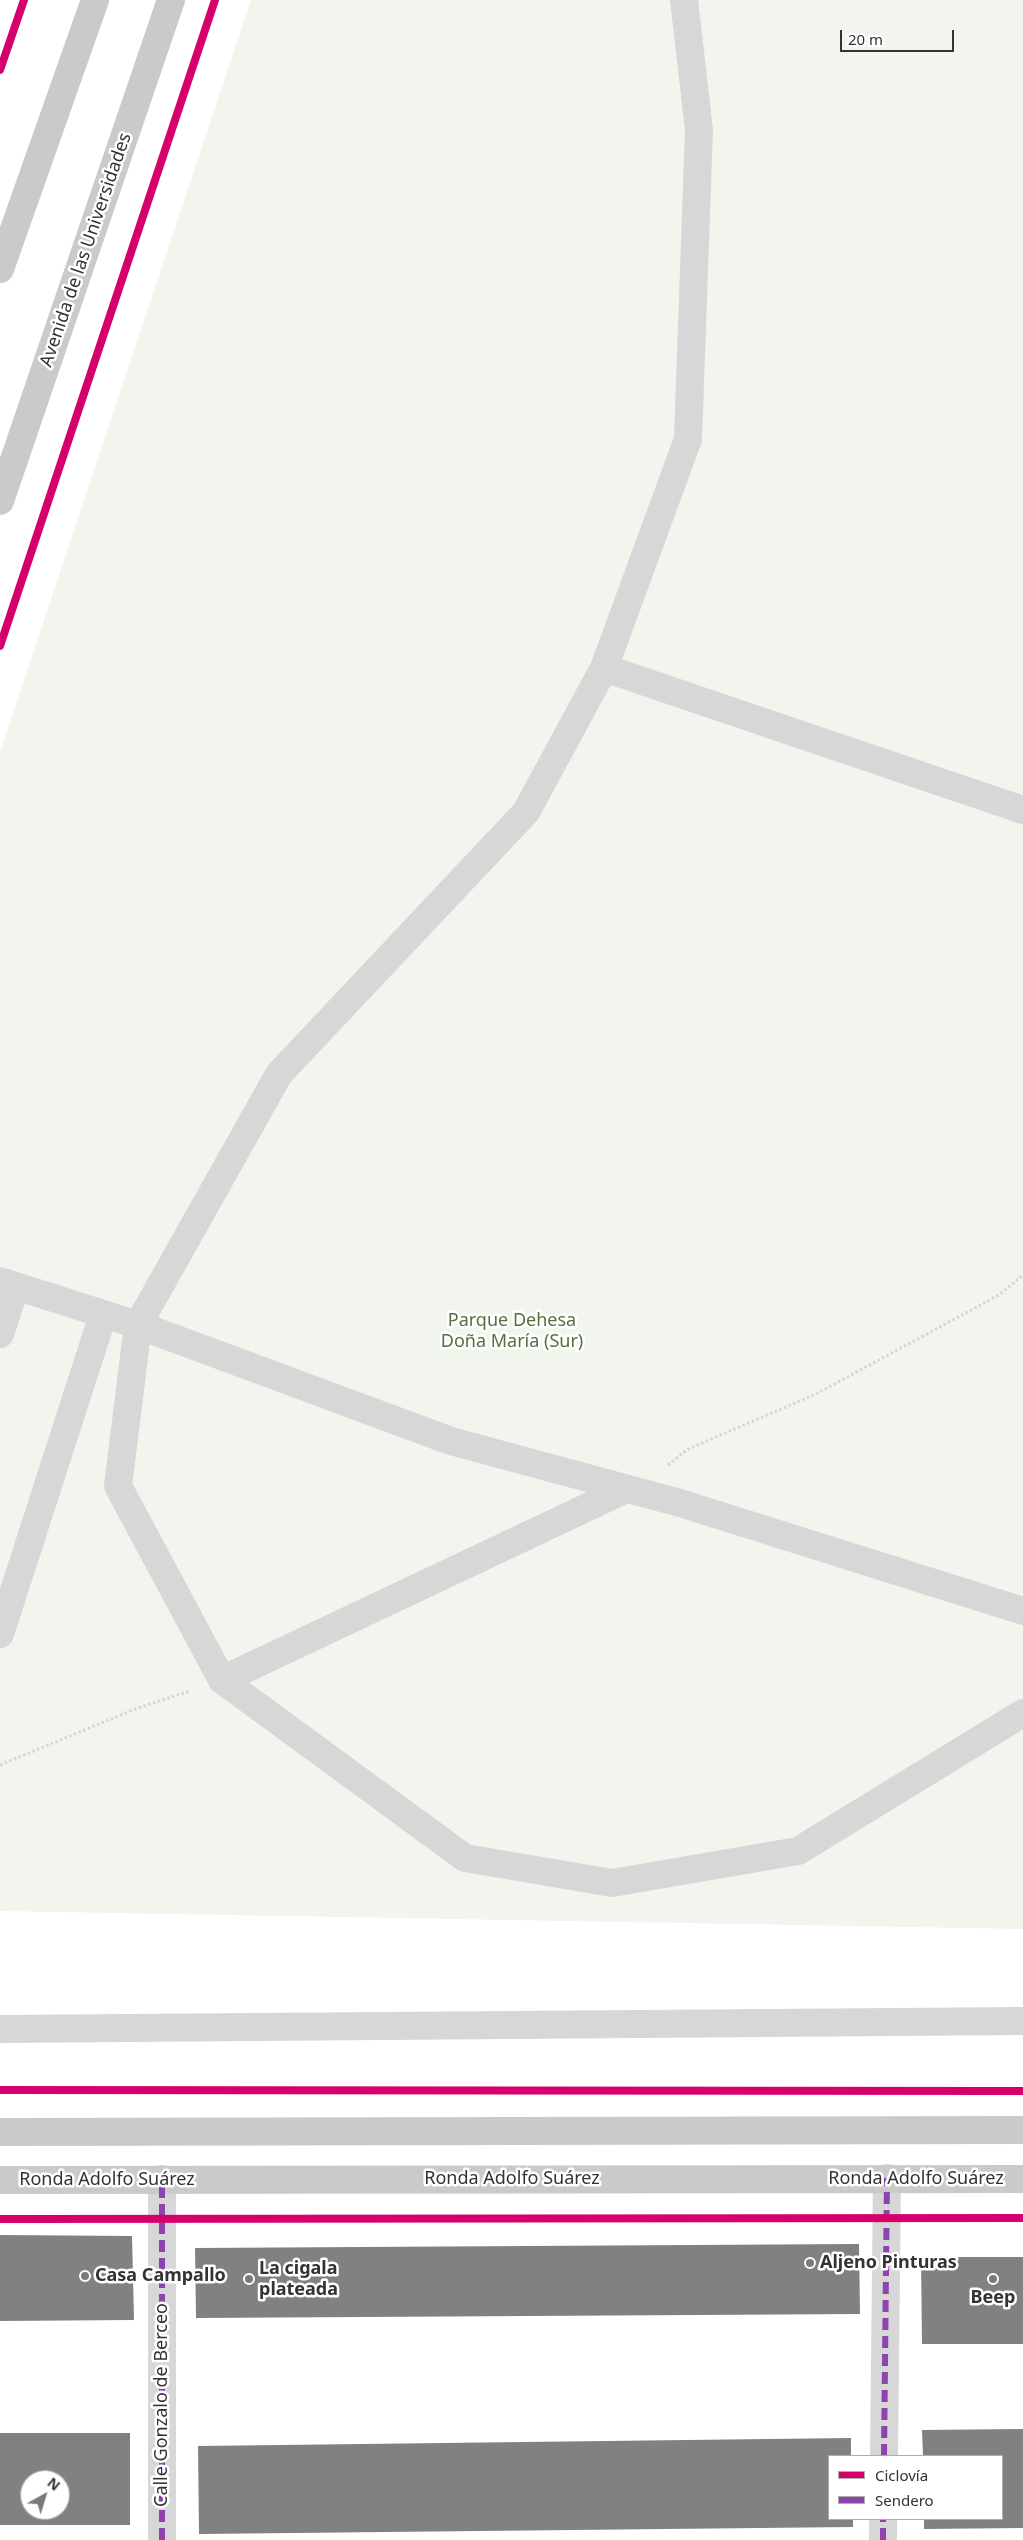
<!DOCTYPE html>
<html>
<head>
<meta charset="utf-8">
<style>
  body { margin:0 }
  #map { position:relative; width:1023px; height:2540px; overflow:hidden; background:#fff; font-family:"Noto Sans",sans-serif }
  canvas { display:block }
  .legend { position:absolute; left:828px; top:2455px; width:175px; height:65px; box-sizing:border-box; background:#fff; border:1px solid #adadad; margin:0; padding:6px 9px; list-style:none; font-size:15px; color:#333 }
  .legend li { display:flex; align-items:center; gap:10px; height:25px }
  .legend b { width:25px; border:1px solid #adadad }
  .north { position:absolute; left:20px; top:2470px; width:50px; height:50px; box-sizing:border-box; background:#fff; border:1px solid #adadad; border-radius:50%; rotate:39deg; font-size:14px; font-weight:700; line-height:20px; text-align:center; color:#333 }
  .north::after { content:''; display:block; margin:auto; width:18px; height:22px; background:#7a7a7a; clip-path:polygon(50% 0,100% 100%,50% 72%,0 100%) }
  .scale { position:absolute; left:840px; top:30px; width:114px; height:22px; box-sizing:border-box; border:2px solid #333; border-top:0; padding-left:6px; font-size:15px; line-height:18px; white-space:nowrap; color:#333; -webkit-text-stroke:4px #fff; paint-order:stroke }
</style>
</head>
<body>
<div id="map">
<canvas width="1023" height="2540"></canvas>
<ul class="legend">
<li><b style="height:6px;background:#d6006c"></b>Ciclovía</li>
<li><b style="height:6px;background:#8e44ad"></b>Sendero</li>
</ul>
<div class="north">N</div>
<div class="scale">20 m</div>
</div>
<script>
const ctx = document.querySelector('canvas').getContext('2d');
ctx.lineJoin = 'round';
function fill(path, color) { ctx.fillStyle = color; ctx.fill(path, 'evenodd'); }
function stroke(path, color, width, dash) { ctx.strokeStyle = color; ctx.lineWidth = width; ctx.lineCap = dash ? 'butt' : 'round'; ctx.setLineDash(dash || []); ctx.stroke(path); }
function drawText(font, color, halo, rows, align = 'center') {
  ctx.font = font + ' "Noto Sans",sans-serif'; ctx.lineWidth = 5; ctx.setLineDash([]); ctx.textBaseline = 'middle'; ctx.strokeStyle = halo; ctx.fillStyle = color; for (const [text, x, y, turn = 0] of rows) {
    ctx.save(); ctx.translate(x, y); ctx.rotate((+turn || 0) * Math.PI / 180); ctx.textAlign = isNaN(turn) ? turn : align; if (halo) ctx.strokeText(text, 0, 0); ctx.fillText(text, 0, 0); ctx.restore();
  }
}
fill(new Path2D(`
  M251 0H1023V1929L0 1911V752Z`), '#f1f5ed');
fill(new Path2D(`
  M0 2235 132 2236 134 2320 0 2321Z
  M859 2244 860 2314 196 2318 195 2248Z
  M921 2257H1023V2344H922Z
  M1023 2429V2528L924 2529V2519H1002V2456H923L922 2430Z
  M0 2433H130V2525H0ZM30 2480H60V2510H30Z
  M851 2438V2456H829V2519H853V2527L199 2534 198 2446Z`), '#818181');
stroke(new Path2D(`
  M668 1465 688 1449 816 1394 999 1295 1023 1275
  M0 1765 135 1709 190 1691`), '#d6d6d6', 3, [2.5, 2.5]);
stroke(new Path2D(`
  M604 668 1023 810
  M0 1281 138 1325 451 1441 680 1503 1023 1611
  M0 1334 15 1288
  M626 1489 222 1680 118 1486 138 1325 279 1074 526 812 604 668 688 439 699 130 684 0
  M0 1634 103 1315
  M222 1680 465 1858 612 1883 798 1851 1023 1713
  M0 2029 1023 2021
  M884 2456 887 2178
  M162 2540V2179
  M883 2540V2519`), '#d7d7d7', 28);
stroke(new Path2D(`
  M0 269 95 0
  M0 501 171 0
  M0 2132 1023 2130
  M0 2180 1023 2179`), '#cacaca', 28);
stroke(new Path2D(`
  M884 2456 887 2178
  M162 2540V2179
  M883 2540V2519`), '#8e44ad', 6, [12, 6]);
stroke(new Path2D(`
  M0 70 24 0
  M0 646 215 0
  M0 2090 1023 2091
  M0 2219 1023 2218`), '#d6006c', 8);
for (const [x, y, r, color] of [
  [810,2263,5,"#7a7a7a"],
  [85,2276,5,"#7a7a7a"],
  [249,2279,5,"#7a7a7a"],
  [993,2279,5,"#7a7a7a"]
]) { const dot = new Path2D(); dot.arc(x, y, r, 0, 2 * Math.PI); ctx.fillStyle = color; ctx.fill(dot); stroke(dot, '#fff', 2); }
drawText('18px', '#333', '#fff', [
  ["Avenida de las Universidades",86,250,-71],
  ["Ronda Adolfo Suárez",512,2179],
  ["Ronda Adolfo Suárez",916,2179],
  ["Ronda Adolfo Suárez",107,2180],
  ["Calle Gonzalo de Berceo",162,2405,-90]
]);
drawText('18px', '#56703f', '#fff', [
  ["Parque Dehesa",512,1321],
  ["Doña María (Sur)",512,1342]
]);
drawText('bold 18px', '#333', '#fff', [
  ["Aljeno Pinturas",820,2263],
  ["La cigala",259,2269],
  ["plateada",259,2290],
  ["Casa Campallo",95,2276],
  ["Beep",993,2298,"center"]
], 'left');
</script>
</body>
</html>
